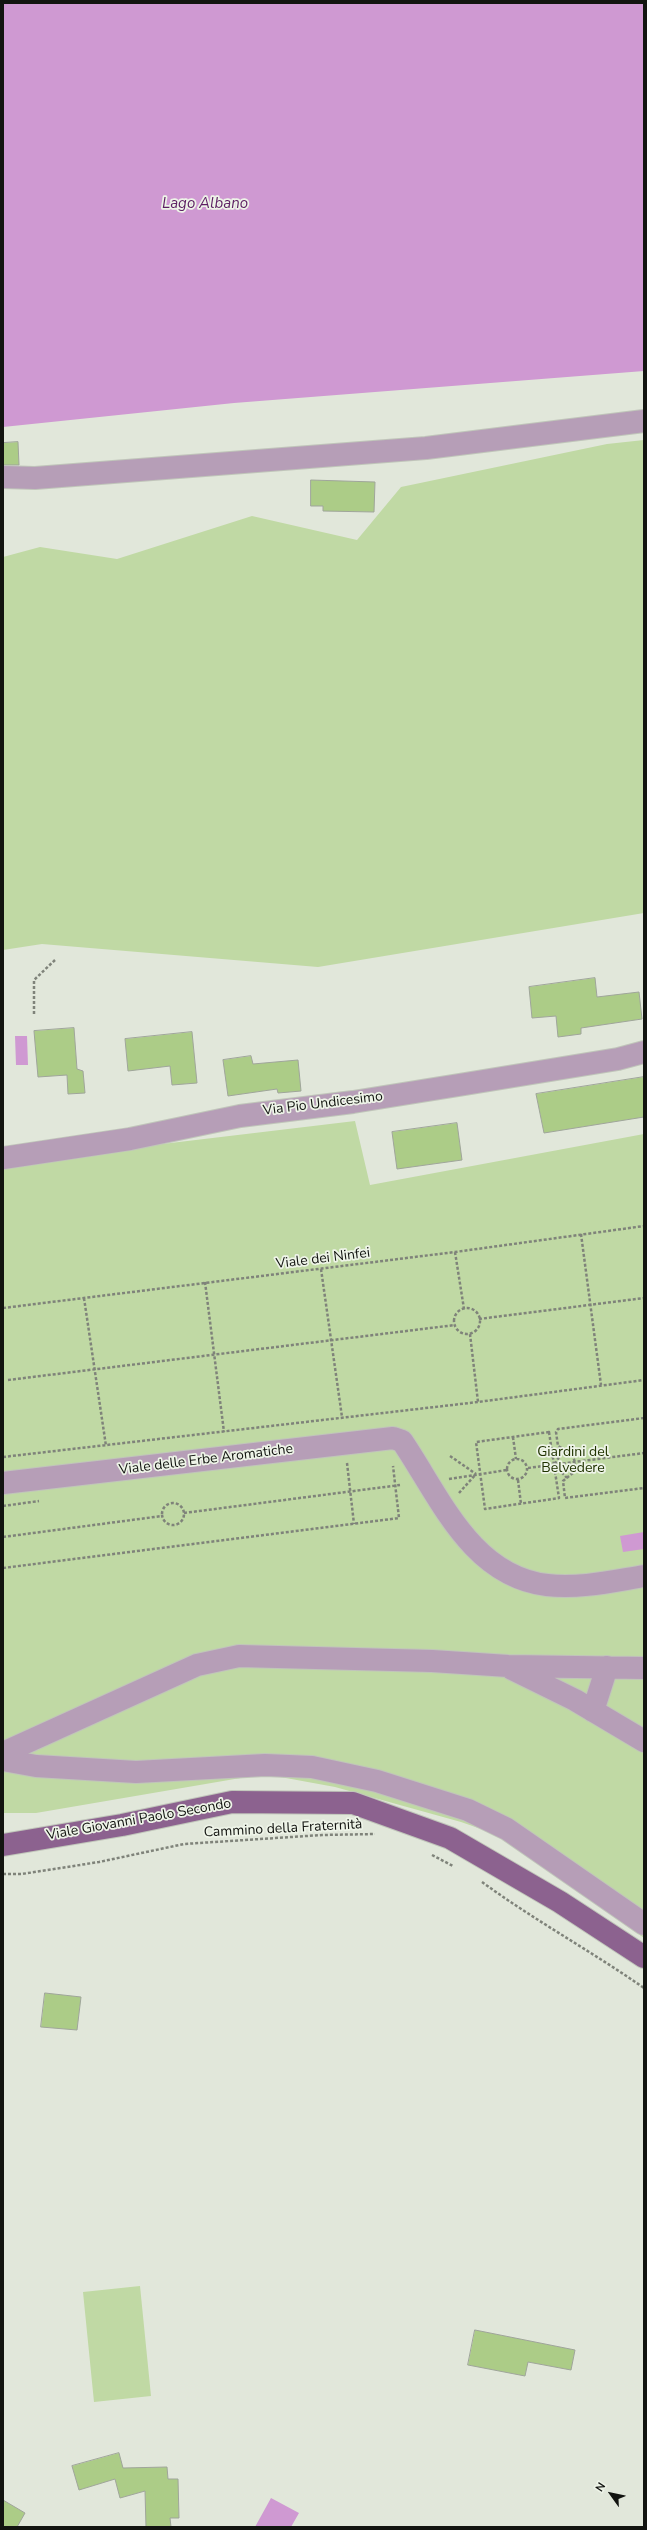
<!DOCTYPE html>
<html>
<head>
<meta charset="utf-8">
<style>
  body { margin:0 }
  #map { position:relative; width:647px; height:2530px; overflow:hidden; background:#e1e7da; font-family:"Nunito Sans",sans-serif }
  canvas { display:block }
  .frame { position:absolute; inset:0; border:4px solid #121410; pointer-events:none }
  .north { position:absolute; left:591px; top:2474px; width:40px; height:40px; -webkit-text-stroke:3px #eef4e8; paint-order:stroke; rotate:303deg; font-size:11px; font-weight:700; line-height:16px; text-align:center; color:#121410 }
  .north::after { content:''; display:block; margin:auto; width:14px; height:18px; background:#121410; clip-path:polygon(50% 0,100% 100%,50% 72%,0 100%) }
</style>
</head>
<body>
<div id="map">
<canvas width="647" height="2530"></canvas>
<div class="frame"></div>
<div class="north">N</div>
</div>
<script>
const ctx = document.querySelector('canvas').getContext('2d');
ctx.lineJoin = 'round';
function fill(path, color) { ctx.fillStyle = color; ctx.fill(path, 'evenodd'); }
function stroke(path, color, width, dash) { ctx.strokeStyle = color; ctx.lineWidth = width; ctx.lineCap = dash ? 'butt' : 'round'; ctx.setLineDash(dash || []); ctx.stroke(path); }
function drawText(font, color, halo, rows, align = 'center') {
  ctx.font = font + ' "Nunito Sans",sans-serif'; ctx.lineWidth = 3.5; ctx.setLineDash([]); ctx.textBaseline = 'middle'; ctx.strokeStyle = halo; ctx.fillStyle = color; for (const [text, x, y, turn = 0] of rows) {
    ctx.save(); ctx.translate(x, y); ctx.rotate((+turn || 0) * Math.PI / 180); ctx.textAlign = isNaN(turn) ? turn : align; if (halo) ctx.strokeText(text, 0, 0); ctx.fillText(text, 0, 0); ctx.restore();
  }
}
fill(new Path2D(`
  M644 440V913L318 967 42 944 3 950V557L40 547 117 559 252 516 357 540 401 487 607 444Z
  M355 1121 370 1185 644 1134V1938L501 1836 461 1822 335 1787 264 1774 36 1813H3V1163Z
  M140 2286 151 2396 94 2402 83 2292Z`), '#c0d9a4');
fill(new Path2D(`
  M3 3H644V371L234 403 3 427Z
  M15 1036H27L28 1065H16Z
  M644 1532V1549L623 1552 620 1536Z
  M271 2498 299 2513 291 2527H255Z`), '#cf99d2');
const building = new Path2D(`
  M18 442 19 465H3V443Z
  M311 480 375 482 374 512 323 511V506H311Z
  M595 978 597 997 639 992 642 1019 581 1028V1034L558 1037 556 1016 532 1018 529 987Z
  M74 1028 77 1069 83 1071 85 1093 68 1094 67 1075 38 1077 34 1031Z
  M192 1032 197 1083 172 1085 170 1066 128 1071 125 1039Z
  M251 1056 253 1064 298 1060 301 1091 278 1093 277 1089 228 1096 223 1060Z
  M644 1077V1117L544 1133 536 1094Z
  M457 1123 462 1160 397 1169 392 1132Z
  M45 1993 81 1997 77 2030 41 2027Z
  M475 2330 575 2350 571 2370 528 2362 525 2376 468 2365Z
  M119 2453 123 2468 167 2467 168 2479H178L179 2518H170L171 2527H146L145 2491 120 2498 115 2479 79 2490 72 2466Z
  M3 2500 25 2513 17 2527H3Z`);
fill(building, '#accc87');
stroke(building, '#9fa59a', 1);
const minor = new Path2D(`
  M3 477 35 478 426 448 644 421
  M3 1158 130 1139 240 1116 353 1102 465 1084 618 1059 644 1052
  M3 1483 393 1438 402 1441C440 1497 471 1576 547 1585 579 1589 613 1581 644 1576
  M512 1669 575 1700 644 1741
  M593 1711 607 1667
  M3 1753 197 1665 239 1656 432 1661 508 1666 644 1668
  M3 1760 36 1766 136 1772 265 1765 312 1767 377 1781 468 1810 507 1829 644 1924`);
const major = new Path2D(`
  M3 1845 122 1825 232 1802 353 1803 450 1838 560 1902 644 1957`);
stroke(minor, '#c0c5ba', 24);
stroke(major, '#c0c5ba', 24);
stroke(new Path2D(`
  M34 1014V980L55 960
  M581 1234 601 1385
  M455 1252 464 1309
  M321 1269 342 1417
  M205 1282 224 1432
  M84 1298 106 1446
  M3 1308 455 1252 644 1226
  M454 1321a13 13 0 1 1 26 0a13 13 0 1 1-26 0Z
  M479 1319 644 1298
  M470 1334 478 1402
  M8 1380 455 1325
  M644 1418 558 1429 556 1432 558 1446C569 1452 578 1456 574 1472L563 1481 565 1498 644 1488
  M549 1432 559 1498 485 1509 476 1442Z
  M513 1437 516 1459
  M450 1456 476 1474
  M3 1457 478 1402 644 1380
  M507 1469a10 10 0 1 1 20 0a10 10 0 1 1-20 0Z
  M347 1463 354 1524
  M555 1464 564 1448
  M555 1465 567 1478
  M528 1468 644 1453
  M449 1479 507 1470
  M518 1480 521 1504
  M459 1493 476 1474
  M162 1514a11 11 0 1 1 22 0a11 11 0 1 1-22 0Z
  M3 1506 39 1501
  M184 1513 400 1485
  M3 1537 162 1516
  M3 1568 399 1518 393 1466
  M432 1855 453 1866
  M3 1874H22L99 1862 184 1844 322 1835 375 1834
  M482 1882C534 1920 591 1951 644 1988`), '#7f837a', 2.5, [3, 2]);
stroke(minor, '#b69eb7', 22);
stroke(major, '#8c628f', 22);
drawText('14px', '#121410', '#eef4e8', [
  ["Via Pio Undicesimo",323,1104,-7],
  ["Viale dei Ninfei",323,1259,-7],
  ["Viale delle Erbe Aromatiche",206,1460,-7],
  ["Viale Giovanni Paolo Secondo",139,1820,-10],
  ["Cammino della Fraternità",283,1829,-3]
]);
drawText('14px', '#203300', '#eef4e8', [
  ["Giardini del",573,1453],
  ["Belvedere",573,1469]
]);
drawText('italic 15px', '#5d1e63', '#eef4e8', [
  ["Lago Albano",205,204]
]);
</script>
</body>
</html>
